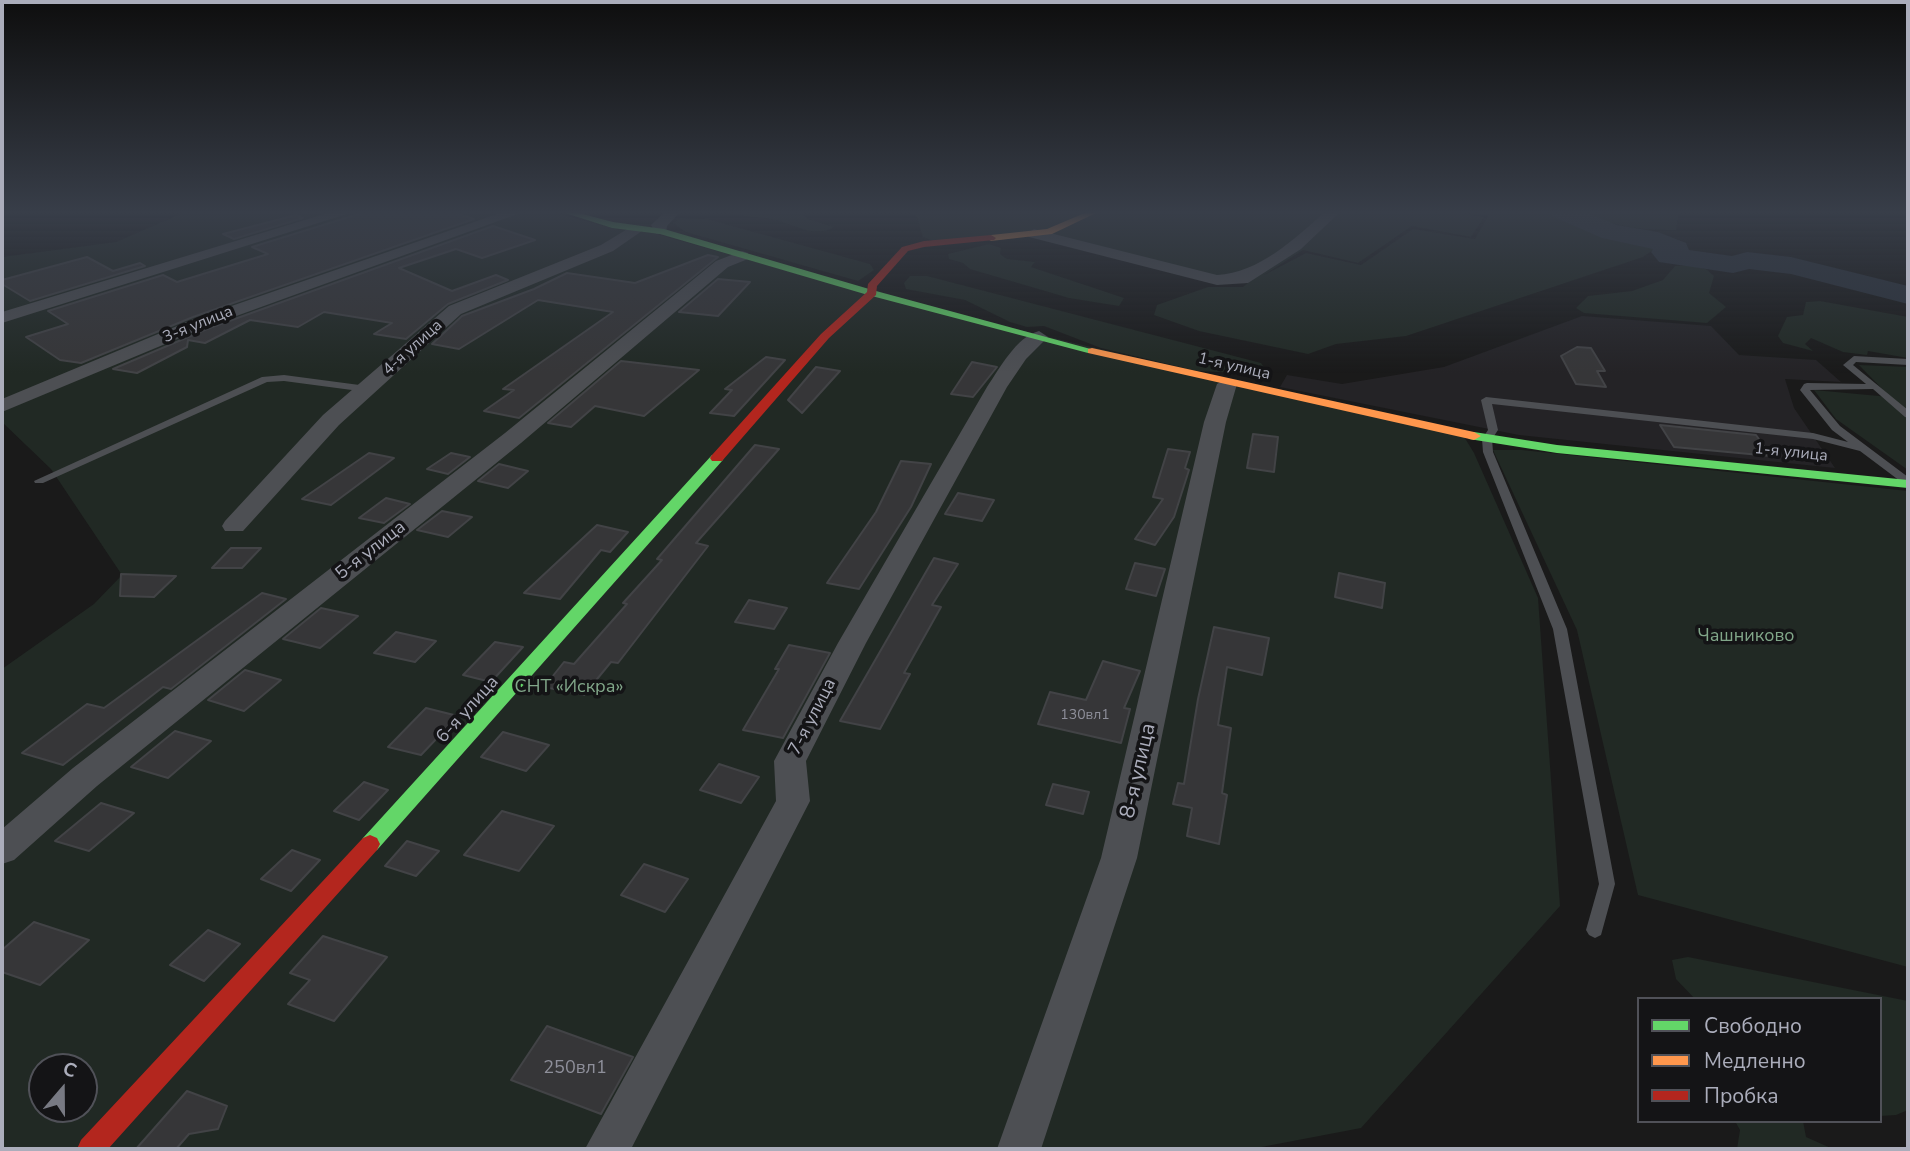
<!DOCTYPE html>
<html>
<head>
<meta charset="utf-8">
<style>
  body { margin:0 }
  #map { position:relative; width:1910px; height:1151px; overflow:hidden; background:#1a1a1a; font-family:"Nunito Sans",sans-serif }
  canvas { display:block }
  .frame { position:absolute; inset:0; border:4px solid #abadbb; pointer-events:none }
  .legend { position:absolute; left:1637px; top:997px; width:245px; height:126px; box-sizing:border-box; background:#141416; border:2px solid #505158; margin:0; padding:9px 12px; list-style:none; font-size:21px; color:#abadbb }
  .legend li { display:flex; align-items:center; gap:14px; height:35px }
  .legend b { width:35px; border:2px solid #505158 }
  .north { position:absolute; left:28px; top:1053px; width:70px; height:70px; box-sizing:border-box; background:#141416; border:2px solid #505158; border-radius:50%; rotate:20deg; font-size:19px; font-weight:700; line-height:28px; text-align:center; color:#abadbb }
  .north::after { content:''; display:block; margin:auto; width:24px; height:32px; background:#787a83; clip-path:polygon(50% 0,100% 100%,50% 72%,0 100%) }
</style>
</head>
<body>
<div id="map">
<canvas width="1910" height="1151"></canvas>
<div class="frame"></div>
<ul class="legend">
<li><b style="height:9px;background:#63d668"></b>Свободно</li>
<li><b style="height:9px;background:#ff974d"></b>Медленно</li>
<li><b style="height:9px;background:#b3261e"></b>Пробка</li>
</ul>
<div class="north">С</div>
</div>
<script>
const ctx = document.querySelector('canvas').getContext('2d');
ctx.lineJoin = 'round';
function fill(path, color) { ctx.fillStyle = color; ctx.fill(path, 'evenodd'); }
function stroke(path, color, width, dash) { ctx.strokeStyle = color; ctx.lineWidth = width; ctx.lineCap = dash ? 'butt' : 'round'; ctx.setLineDash(dash || []); ctx.stroke(path); }
function drawText(font, color, halo, rows, align = 'center') {
  ctx.font = font + ' "Nunito Sans",sans-serif'; ctx.lineWidth = 7; ctx.setLineDash([]); ctx.textBaseline = 'middle'; ctx.strokeStyle = halo; ctx.fillStyle = color; for (const [text, x, y, turn = 0] of rows) {
    ctx.save(); ctx.translate(x, y); ctx.rotate((+turn || 0) * Math.PI / 180); ctx.textAlign = isNaN(turn) ? turn : align; if (halo) ctx.strokeText(text, 0, 0); ctx.fillText(text, 0, 0); ctx.restore();
  }
}
fill(new Path2D(`
  M1582 316 1711 326 1739 355 1816 360 1841 382 1785 379 1794 408 1835 468 1519 435 1280 387 1287 375 1342 384 1444 367Z`), '#242326');
fill(new Path2D(`
  M185 212H552L616 229 653 233 880 297 1463 435 1474 453 1538 598 1560 906 1361 1128 1251 1149H2V669L94 604 122 575 51 469 2 422V257L116 242ZM42 1067H84V1109H42Z
  M725 212H800L808 219 834 227C815 239 794 224 775 220 758 216 740 217 725 212Z
  M911 212H1455L1484 217 1471 237 1412 226 1358 263 1303 250 1264 275 1306 253 1361 265 1413 229 1475 239 1488 216 1466 212H1553L1604 232 1645 241 1656 248 1643 257 1406 336 1336 344 1308 354 1199 331 1154 315 1157 305 1208 287H1243L1249 282 1221 283 1042 235 940 244 923 237 917 217Z
  M1577 212H1679L1676 230C1640 231 1610 225 1577 212Z
  M680 218 707 219 870 264 874 270 858 281 686 232 673 223Z
  M989 244 1001 248 1000 254 1007 259 1035 262 1031 267 1124 298 1119 306 1069 298 970 269 963 263 949 259 948 254Z
  M1688 265 1706 269 1714 276 1709 293 1726 307 1707 323 1584 313 1576 308 1588 296 1632 291 1663 280 1675 266Z
  M910 276H927L1261 363 1269 375 1265 379 1240 373 1197 371 1101 348 1044 326 1027 327 1010 322 965 300 906 289 904 283Z
  M1820 301 1908 317V358L1868 351 1867 355 1843 352 1811 338 1805 344 1813 351 1783 343 1778 336 1787 317 1803 315 1806 302Z
  M1859 365 1908 367V470L1836 419 1814 390 1890 397Z
  M1493 450H1522L1908 491V967L1638 895 1577 630Z
  M1688 957 1908 1001V1110L1896 1115 1880 1116V999H1695L1676 979 1672 960Z
  M1735 1121H1803L1806 1137 1833 1149H1737L1740 1130Z`), '#212924');
fill(new Path2D(`
  M1550 212H1585L1617 225 1658 232 1686 243 1689 250 1732 256 1747 252 1791 257 1908 286V304L1791 274 1749 269 1733 273 1659 262 1651 252 1653 249 1602 238 1554 217Z`), '#2c333d');
const building = new Path2D(`
  M365 212H452L474 219 193 317 81 363 60 360 26 337 68 324 48 311 163 275 177 282 268 254 252 247Z
  M296 215 303 218 234 239 223 234Z
  M493 226 535 240 482 258 456 249 399 268 452 291 496 275 508 280 448 304 406 339 374 334 392 323 324 312 298 327 250 320 205 343 188 340 187 347 137 373 113 369 207 329Z
  M708 255 718 257 519 418 484 411 514 390 503 389 613 312 538 300 459 349 432 344 462 316 534 289 567 273 635 283Z
  M87 257 113 271 140 263 145 266 30 301 2 284V280Z
  M718 279 750 282 718 316 679 312Z
  M1577 347 1591 348 1605 371H1597L1606 387 1576 384 1561 356Z
  M766 357 785 360 734 416 710 413 732 390 725 389Z
  M621 361 699 370 644 416 595 406 571 427 548 423Z
  M972 362 997 367 973 397 951 394Z
  M816 367 840 371 802 413 788 400Z
  M1660 425 1756 435 1771 456 1674 447Z
  M1253 434 1278 437 1274 472 1247 468Z
  M755 445 779 449 696 543 708 546 618 663 611 662 584 695 544 687 564 662 574 664 627 604 623 603 662 560 657 559Z
  M1168 449 1190 452 1185 468 1189 470 1174 517 1155 545 1135 539 1163 499 1153 497Z
  M369 453 394 458 331 505 302 499Z
  M451 453 470 457 448 474 427 469Z
  M901 461 931 464 911 507 859 589 827 583 876 512Z
  M499 464 528 471 508 488 478 481Z
  M958 493 994 500 982 521 945 514Z
  M386 498 410 504 384 523 359 518Z
  M442 511 472 517 448 537 417 530Z
  M597 525 628 532 610 552 601 550 560 599 524 593Z
  M231 548H261L242 568H212Z
  M934 558 958 564 932 605 941 607 904 673 910 674 880 729 840 721Z
  M1135 563 1165 569 1156 596 1126 589Z
  M1339 573 1385 583 1382 608 1335 597Z
  M121 574 176 576 154 597 120 596Z
  M262 593 286 599 171 689 163 687 63 765 22 753 87 704 104 708Z
  M749 600 787 608 774 629 735 622Z
  M321 608 358 616 320 648 283 639Z
  M1214 627 1269 638 1262 675 1227 667 1218 725 1231 728 1222 793 1227 795 1219 844 1187 836 1192 808 1173 804 1178 783 1184 784 1198 699Z
  M396 632 436 641 415 662 374 653Z
  M495 642 523 647 491 682 463 675Z
  M789 645 830 653 783 738 743 730 779 669H775Z
  M1103 661 1140 671 1124 708 1130 709 1121 743 1038 724 1050 692 1086 700Z
  M245 670 281 680 244 711 208 700Z
  M426 708 458 716 421 755 388 747Z
  M175 731 211 741 168 778 131 767Z
  M503 732 549 745 526 771 481 757Z
  M719 764 759 777 741 803 700 790Z
  M364 782 388 790 359 820 334 811Z
  M1053 784 1089 792 1083 814 1046 805Z
  M101 803 134 813 89 851 55 841Z
  M502 811 554 826 519 871 464 855Z
  M407 841 439 851 416 876 385 866Z
  M292 850 320 860 291 891 261 879Z
  M644 864 688 879 665 912 621 895Z
  M34 922 89 940 40 985 2 972V950Z
  M208 930 240 944 204 981 170 965Z
  M323 936 387 957 334 1021 288 1004 310 980 290 973Z
  M547 1026 633 1057 601 1114 511 1080Z
  M187 1091 227 1106 218 1129 189 1134 176 1149H136Z`);
fill(building, '#363638');
stroke(building, '#424346', 2);
fill(new Path2D(`
  M1854 356 1908 359V365L1856 362 1853 365 1908 410V418L1905 417 1873 389 1810 390 1840 426 1908 477V485L1904 484 1860 451 1813 439 1492 404 1498 430 1492 439 1493 452 1567 629 1615 884 1601 935 1595 938 1589 935 1586 930 1599 884 1553 629 1483 452 1482 439 1488 430 1481 400 1486 397 1813 433 1848 442 1832 430 1800 390 1804 384 1807 383 1866 384 1843 365Z
  M284 375 367 386 372 389 367 392 284 381 267 382 43 483H35L34 481 262 377Z`), '#4d4f53');
fill(new Path2D(`
  M331 212H353L2 323V312Z
  M503 212H523L206 327 2 412V399L194 319Z
  M665 212H680L667 226 666 234H656L651 225Z
  M1325 212H1340L1301 249 1248 283 1217 285 1029 237 1026 234 1034 229 1217 275C1259 273 1294 239 1325 212Z
  M634 225 642 230 639 233 613 251 461 314 339 425 243 531H225L222 526 225 521 323 415 449 306 601 245Z
  M742 251 748 253V259L728 267 521 443 97 786 14 860 2 864V829L73 768 505 433 716 261Z
  M1039 331 1048 337 1026 359 1007 387 866 643 806 761 810 801 631 1149H585L776 801 774 761 838 643 987 387C1000 368 1016 337 1039 331Z
  M1227 378 1237 384 1226 422 1137 858 1041 1149H997L1101 858 1204 422 1217 384Z`), '#4d4f53');
fill(new Path2D(`
  M562 212H575L613 222 664 229 876 291 1098 351 1088 353 868 295 660 234 612 228Z
  M1474 432 1557 445 1908 480V488L1557 453 1469 439 1467 436Z
  M717 454 724 458 722 461 377 850 370 853 363 850 360 844 363 838 712 455Z`), '#63d668');
fill(new Path2D(`
  M1087 212H1098L1052 234 991 241 986 238 991 235 1047 229Z
  M1092 348 1474 432 1481 436 1474 440 1088 353V349Z`), '#ff974d');
fill(new Path2D(`
  M991 235 996 238 994 240 924 247 908 251 877 286 876 295 829 338 722 461H712L710 458 712 455 821 334 867 292 868 284 902 247 924 241Z
  M370 835 377 838 380 844 377 850 108 1149H77L81 1140 363 838Z`), '#b3261e');
const sky = ctx.createLinearGradient(0, 0, 0, 373);
sky.addColorStop(0, '#0e0e0e');
sky.addColorStop(0.57, '#383e49');
sky.addColorStop(1, '#383e4900');
ctx.fillStyle = sky;
ctx.fillRect(0, 0, 1910, 373);
drawText('14px', '#8e8f9a', null, [
  ["130вл1",1085,716]
]);
drawText('16px', '#abadbb', '#141416', [
  ["3-я улица",198,325,-22],
  ["4-я улица",413,348,-42],
  ["1-я улица",1234,367,13],
  ["1-я улица",1791,453,6]
]);
drawText('18px', '#abadbb', '#141416', [
  ["5-я улица",371,551,-38],
  ["6-я улица",468,710,-48],
  ["7-я улица",813,717,-63]
]);
drawText('18px', '#81a689', '#141416', [
  ["Чашниково",1746,637],
  ["СНТ «Искра»",569,688]
]);
drawText('18px', '#8e8f9a', null, [
  ["250вл1",575,1069]
]);
drawText('21px', '#abadbb', '#141416', [
  ["8-я улица",1139,771,-77]
]);
</script>
</body>
</html>
